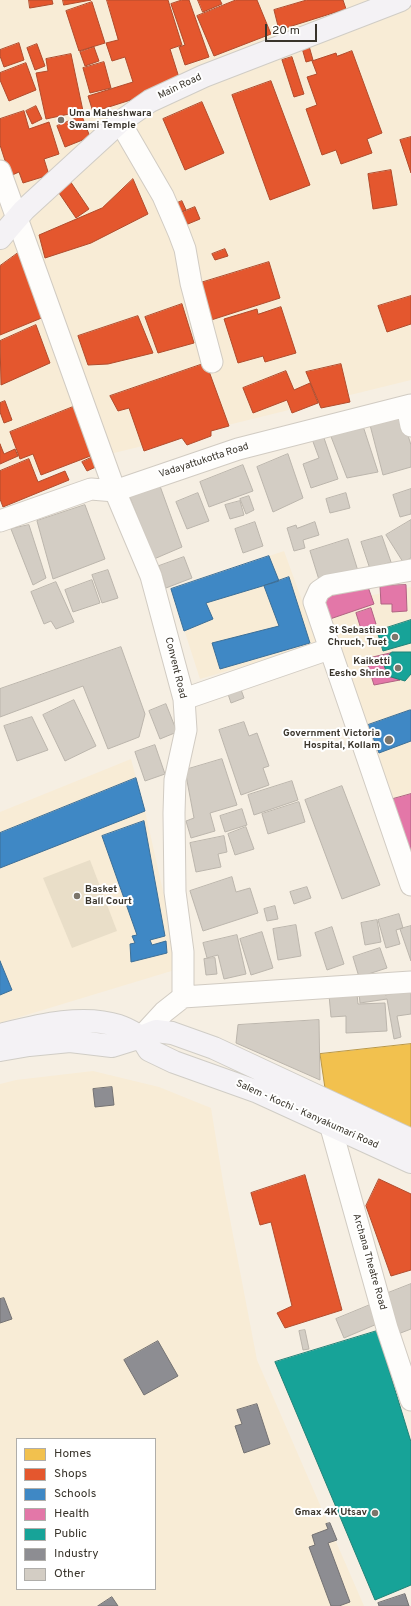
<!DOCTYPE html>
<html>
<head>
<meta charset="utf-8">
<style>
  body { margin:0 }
  #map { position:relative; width:411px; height:1606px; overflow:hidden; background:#f6efe3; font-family:Overpass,sans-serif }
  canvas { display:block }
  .legend { position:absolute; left:16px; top:1438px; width:140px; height:152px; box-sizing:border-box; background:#fff; border:1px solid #b0aeaa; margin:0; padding:5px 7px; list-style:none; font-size:12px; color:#39342b }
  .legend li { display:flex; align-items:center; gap:8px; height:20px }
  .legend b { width:20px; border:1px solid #b0aeaa }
  .scale { position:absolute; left:265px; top:24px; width:52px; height:18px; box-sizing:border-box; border:2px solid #39342b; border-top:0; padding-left:5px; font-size:12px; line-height:14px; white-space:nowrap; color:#39342b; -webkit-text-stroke:3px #fff; paint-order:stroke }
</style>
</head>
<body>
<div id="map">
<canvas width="411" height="1606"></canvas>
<ul class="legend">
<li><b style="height:11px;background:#f2c14e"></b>Homes</li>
<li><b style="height:11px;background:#e4572e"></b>Shops</li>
<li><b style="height:11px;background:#3f88c5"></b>Schools</li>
<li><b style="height:11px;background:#e377a8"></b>Health</li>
<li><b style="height:11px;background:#17a398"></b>Public</li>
<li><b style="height:11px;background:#8d8d92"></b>Industry</li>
<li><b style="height:11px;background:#d3cdc4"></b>Other</li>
</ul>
<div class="scale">20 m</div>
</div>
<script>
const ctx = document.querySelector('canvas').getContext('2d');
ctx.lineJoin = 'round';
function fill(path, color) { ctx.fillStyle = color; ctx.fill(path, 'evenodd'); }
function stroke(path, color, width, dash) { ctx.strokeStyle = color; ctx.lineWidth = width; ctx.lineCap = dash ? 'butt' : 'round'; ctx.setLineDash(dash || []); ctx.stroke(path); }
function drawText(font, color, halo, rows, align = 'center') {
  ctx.font = font + ' Overpass,sans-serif'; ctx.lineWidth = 4; ctx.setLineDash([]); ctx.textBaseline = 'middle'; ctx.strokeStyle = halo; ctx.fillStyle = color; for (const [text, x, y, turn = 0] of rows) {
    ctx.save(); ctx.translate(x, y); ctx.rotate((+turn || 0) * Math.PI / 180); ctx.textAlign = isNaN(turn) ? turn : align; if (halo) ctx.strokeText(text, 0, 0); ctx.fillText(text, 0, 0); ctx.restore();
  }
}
fill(new Path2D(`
  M0 0H411V380L0 481Z
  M284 551 318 644 200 679 171 589Z
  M411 587V875L325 605Z
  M131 759 145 811 176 949 178 969 0 1023V812Z
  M93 1071 159 1087 211 1108 224 1188 257 1360 364 1606H0V1084L16 1080ZM17 1439H155V1589H17Z`), '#f8ecd6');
fill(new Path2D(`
  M90 860 117 931 72 948 43 878Z`), '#e9dec8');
const homes = new Path2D(`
  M411 1044V1133L326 1095 320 1054Z`);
fill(homes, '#f2c14e');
stroke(homes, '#ba9744', 1);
const shops = new Path2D(`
  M29 0H52L53 4 30 8Z
  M63 0H91L64 5Z
  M107 0H168L182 45 170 49 181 84 93 112 88 96 133 82 125 57 112 61 106 43 118 40Z
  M182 0H189L209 57 185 65 179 47 185 45 171 4Z
  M198 0H220L222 4 203 12Z
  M236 0H257L271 34 214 56 197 16Z
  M307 0H343L346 9 279 30 274 10Z
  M92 2 105 43 79 51 66 11Z
  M19 43 24 60 4 67 0 56V50Z
  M37 44 45 66 35 70 27 48Z
  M309 46 313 60 306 62 302 48Z
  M94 47 99 61 85 66 80 52Z
  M352 51 382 133 367 139 372 153 341 164 336 150 322 155 306 109 317 105 307 77 317 74 312 61 336 53 337 56Z
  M71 54 83 111 46 119 36 73 48 71 46 59Z
  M292 57 304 94 294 97 282 60Z
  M104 62 111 88 90 93 83 68Z
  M26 63 36 90 9 101 0 80V73Z
  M271 81 310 185 270 200 232 95Z
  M202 102 224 153 185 170 163 119Z
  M36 106 42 119 32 124 26 111Z
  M24 111 29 129 49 122 59 154 44 159 49 175 23 183 19 172 10 176 0 145V119Z
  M82 116 90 137 65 147 57 126Z
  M411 137V173L400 140Z
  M391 170 397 205 373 209 368 174Z
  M133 179 148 214 91 243 45 258 39 235 102 208Z
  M70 181 89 209 76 218 57 190Z
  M182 201 186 210 174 215 170 206Z
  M195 207 200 219 183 226 178 214Z
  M225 249 228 256 215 260 212 254Z
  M18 253 44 317 0 335V266Z
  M269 262 280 298 208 321 197 284Z
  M411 296V324L387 332 378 306Z
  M182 304 194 343 158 353 145 317Z
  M281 307 296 353 265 362 263 356 238 363 224 319 257 309 258 314Z
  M138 316 153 353 108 364 88 365 78 336Z
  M36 325 50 363 1 385 0 341Z
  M206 363 229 426 211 431V436L187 445 182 438 144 451 129 408 118 411 110 396Z
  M341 364 350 402 321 408 306 372Z
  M286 371 294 390 310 383 318 403 292 413 287 400 253 413 243 388Z
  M5 401 12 420 4 423 0 412V403Z
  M73 407 93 455 41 475 33 454 20 459 10 432Z
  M0 444 4 454 15 449 18 456 0 464Z
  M93 457 98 466 87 471 82 462Z
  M29 459 38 482 65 471 69 480 3 507 0 499V471Z
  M305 1175 342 1310 285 1328 277 1313 292 1306 271 1222 260 1225 251 1193Z
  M379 1179 411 1194V1270L391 1276 366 1206Z`);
fill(shops, '#e4572e');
stroke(shops, '#b14c2d', 1);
const schools = new Path2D(`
  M269 556 279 581 206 603 213 619 184 631 171 589Z
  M289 577 310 643 220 669 212 643 279 626 264 586Z
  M410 710H411V741L379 753 368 725Z
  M136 778 145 811 0 868V833Z
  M144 821 165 936 150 940 152 945 166 941 167 953 131 962 130 944 135 943 132 936 137 935 102 836Z
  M0 961 12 990 0 995Z`);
fill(schools, '#3f88c5');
stroke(schools, '#3d6f97', 1);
const health = new Path2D(`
  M367 584 374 604 327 620 320 600Z
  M406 585 407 611 392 612V604H381L380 586Z
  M371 608 376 624 361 629 356 613Z
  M391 653 383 662 388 676 400 680 374 685 366 659Z
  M411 794V855L406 856 393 799Z`);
fill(health, '#e377a8');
stroke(health, '#b06382', 1);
const public = new Path2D(`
  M411 620V643L383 651 377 631Z
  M392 652H411V674L405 681 388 676 383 662Z
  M377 1331 411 1442V1585L375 1600 275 1362Z`);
fill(public, '#17a398');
stroke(public, '#218277', 1);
const industry = new Path2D(`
  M112 1087 114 1105 95 1107 93 1089Z
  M4 1298 12 1319 0 1323V1299Z
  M158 1341 178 1376 144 1395 124 1360Z
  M257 1404 270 1444 244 1453 235 1426 242 1424 237 1410Z
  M330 1523 337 1540 328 1543 350 1602 339 1606H331L309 1547 315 1545 312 1535 328 1529 326 1524Z
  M405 1594 409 1606H379L378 1603Z
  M112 1597 118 1606H98Z`);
fill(industry, '#8d8d92');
stroke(industry, '#747273', 1);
const building = new Path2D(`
  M402 416 411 445V467L383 475 370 425Z
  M364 429 378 472 347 478 330 434Z
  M323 435 338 479 311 488 303 464 319 458 312 439Z
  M288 454 303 498 273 512 257 467Z
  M243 465 253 491 209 507 200 482Z
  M160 486 182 547 154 559 129 495Z
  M411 489V514L400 517 393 495Z
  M198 493 209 521 187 529 176 502Z
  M346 493 350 508 330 513 326 499Z
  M249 496 254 510 246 514 240 499Z
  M240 501 244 515 230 519 225 505Z
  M85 505 105 559 53 579 37 521Z
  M411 520V558L403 562 386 535Z
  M255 522 263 546 243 553 235 529Z
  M315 522 319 535 303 540 305 548 294 551 287 528 296 525 297 528Z
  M29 525 46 578 33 585 11 529Z
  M382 536 391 562 370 569 361 542Z
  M348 539 358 571 320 583 310 551Z
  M184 557 192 578 166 588 159 566Z
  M108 570 118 598 102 603 92 575Z
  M92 580 100 603 73 612 65 590Z
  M56 582 74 622 56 629 51 621 44 624 31 592Z
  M121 647 145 714 139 737 108 749 83 686 0 717V689Z
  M239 684 244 698 231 703 226 688Z
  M74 700 96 746 65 761 43 715Z
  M166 704 177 732 160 739 149 711Z
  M32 717 48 750 17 761 4 726Z
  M244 722 249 736 257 733 269 766 263 768 269 785 241 795 219 730Z
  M155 745 165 774 145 781 135 752Z
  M222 759 237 805 210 813 215 831 191 838 186 821 194 818 185 770Z
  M292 781 298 800 254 815 248 795Z
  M342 786 380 885 342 899 305 800Z
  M299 802 305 822 268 834 262 814Z
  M242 809 247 825 225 832 220 816Z
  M246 827 254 849 235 855 228 834Z
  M224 836 227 852 218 854 221 867 196 872 190 843Z
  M232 877 236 892 250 888 258 913 203 931 190 891Z
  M307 887 311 898 294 904 290 892Z
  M275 906 278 919 267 921 264 909Z
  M399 914 403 928 396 930 400 944 386 948 378 920Z
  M377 920 381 942 365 945 361 923Z
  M296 925 301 956 278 960 273 929Z
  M411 926V961L400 929Z
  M332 927 344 964 327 970 315 933Z
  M262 932 273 968 251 975 240 939Z
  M237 935 246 974 224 979 218 955 207 958 203 943Z
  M380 948 387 968 359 977 353 957Z
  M215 958 217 974 206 975 204 959Z
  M384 989 385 995 411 990V1014L397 1016 401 1037 394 1039 387 999 360 1003 359 993Z
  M357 994 358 1004 385 1003 387 1031 346 1033V1016L331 1017 329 995Z
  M319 1020 320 1080 236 1043 238 1025Z
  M411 1284V1329L398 1334 383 1295Z
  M370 1305 377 1324 344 1338 336 1319Z
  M305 1330 309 1349 303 1350 299 1331Z`);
fill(building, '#d3cdc4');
stroke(building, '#bbb5ac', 1);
const minor = new Path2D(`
  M120 122 163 196 179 233 185 249 191 283 212 362
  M0 171 115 491 151 576 184 699 186 730 175 780 174 813 175 892 183 952V997
  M407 406 411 426
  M0 521 91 489 115 491 238 449 411 405
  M411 570 328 585 319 591 314 602 411 885
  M184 699 329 649
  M141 1037 164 1012 183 997 411 982
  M330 1124 387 1328 411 1400`);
const major = new Path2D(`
  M0 238 24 210 120 122 150 101 204 76 401 0
  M0 1035C37 1026 82 1014 119 1026 126 1028 134 1033 141 1037L156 1031 172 1033 214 1048 411 1140
  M0 1050 29 1045 70 1041 112 1046 141 1037 149 1050 174 1062 258 1092 411 1162`);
stroke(minor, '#d1cbc2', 23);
stroke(major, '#d0cdc6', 24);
stroke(minor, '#fefdfb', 21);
stroke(major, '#f4f2f5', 22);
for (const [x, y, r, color] of [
  [61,120,4,"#7b756b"],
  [395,637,4,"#7b756b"],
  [398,668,4,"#7b756b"],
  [389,740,5,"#7b756b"],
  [77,896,4,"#7b756b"],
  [375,1513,4,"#7b756b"]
]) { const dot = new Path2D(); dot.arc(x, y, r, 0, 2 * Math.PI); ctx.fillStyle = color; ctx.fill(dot); stroke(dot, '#fff', 1.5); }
drawText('10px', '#39342b', '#fff', [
  ["Main Road",180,87,-25],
  ["Vadayattukotta Road",204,461,-18],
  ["Convent Road",175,668,76],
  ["Salem - Kochi - Kanyakumari Road",307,1115,24],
  ["Archana Theatre Road",369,1262,74]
]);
drawText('bold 10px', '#39342b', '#fff', [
  ["Uma Maheshwara",69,114,"left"],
  ["Swami Temple",69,126,"left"],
  ["St Sebastian",387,631],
  ["Chruch, Tuet",387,643],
  ["Kaiketti",390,662],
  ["Eesho Shrine",390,674],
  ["Government Victoria",380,734],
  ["Hospital, Kollam",380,746],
  ["Basket",85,890,"left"],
  ["Ball Court",85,902,"left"],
  ["Gmax 4K Utsav",367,1513]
], 'right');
</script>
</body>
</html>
